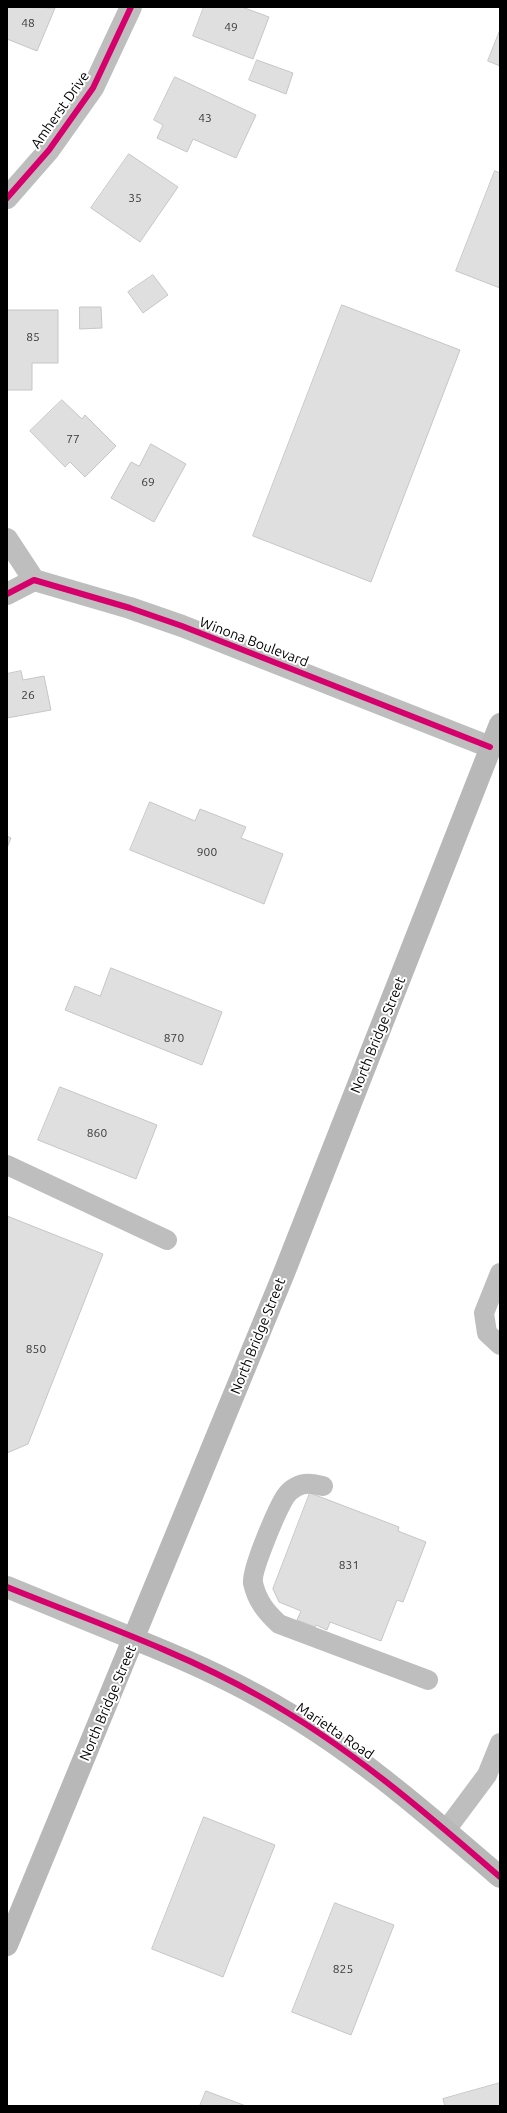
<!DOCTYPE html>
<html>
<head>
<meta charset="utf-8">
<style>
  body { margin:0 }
  #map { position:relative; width:507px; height:2113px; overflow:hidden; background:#fff; font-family:Ubuntu,sans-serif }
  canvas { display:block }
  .frame { position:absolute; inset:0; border:8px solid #000; pointer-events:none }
</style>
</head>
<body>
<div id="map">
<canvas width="507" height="2113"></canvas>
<div class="frame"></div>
</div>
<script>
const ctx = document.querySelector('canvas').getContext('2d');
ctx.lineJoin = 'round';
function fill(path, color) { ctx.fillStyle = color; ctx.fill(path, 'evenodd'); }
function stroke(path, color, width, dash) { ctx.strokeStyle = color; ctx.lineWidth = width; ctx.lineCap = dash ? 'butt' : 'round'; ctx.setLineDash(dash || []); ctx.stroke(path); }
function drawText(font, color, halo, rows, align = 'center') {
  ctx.font = font + ' Ubuntu,sans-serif'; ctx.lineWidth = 4; ctx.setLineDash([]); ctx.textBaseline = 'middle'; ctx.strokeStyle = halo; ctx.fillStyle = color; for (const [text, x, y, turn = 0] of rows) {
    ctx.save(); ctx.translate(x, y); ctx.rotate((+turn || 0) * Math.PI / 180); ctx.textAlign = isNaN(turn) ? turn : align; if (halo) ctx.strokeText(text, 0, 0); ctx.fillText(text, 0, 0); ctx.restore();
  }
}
const building = new Path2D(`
  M7 7 55 8 37 51 7 39Z
  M204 7H242L269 17 253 59 193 36Z
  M500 30V66L488 61Z
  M257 60 293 73 286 94 249 80Z
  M175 77 256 115 236 158 193 139 187 152 157 138 163 125 154 120Z
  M129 154 178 187 140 242 91 208Z
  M495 171 500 173V288L456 271Z
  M153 275 168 295 143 313 128 292Z
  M342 305 460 350 371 582 253 536Z
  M80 307H101L102 328 80 329Z
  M7 310H58V363H32V390H7Z
  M62 400 82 419 85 415 116 446 85 477 70 462 65 467 30 431Z
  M151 444 186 464 154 522 111 498 131 462 139 466Z
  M21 671 23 680 44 676 51 710 7 718V674Z
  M150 802 195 821 200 809 246 827 241 838 283 854 264 904 130 850Z
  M7 836 11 838 7 848Z
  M111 968 222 1012 202 1065 65 1010 75 986 100 996Z
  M60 1087 157 1125 136 1179 38 1140Z
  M7 1216 103 1254 28 1444 7 1453Z
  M310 1493 399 1527 398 1531 426 1542 403 1602 397 1600 381 1641 330 1622 327 1630 316 1625 315 1627 297 1620 301 1611 279 1602 273 1589Z
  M204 1817 275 1845 223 1977 152 1949Z
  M335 1903 394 1925 351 2035 292 2012Z
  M500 2083V2106H445L443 2099Z
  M206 2091 246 2106H200Z`);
fill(building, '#dfdfdf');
stroke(building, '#c6c6c6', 1);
stroke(new Path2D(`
  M7 1165 167 1240
  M500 1273 484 1313 487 1333 500 1345
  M323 1486C313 1484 305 1482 296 1487 292 1489 287 1494 285 1497 277 1510 251 1570 253 1583 257 1601 266 1612 279 1624L428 1680
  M446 1830 487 1775 500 1743`), '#bebebe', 20);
stroke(new Path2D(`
  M7 198 49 150 93 88 131 7
  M7 539 34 580
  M7 594 34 580 130 608 182 626 490 747
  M7 1587 134 1639`), '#bebebe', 22);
stroke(new Path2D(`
  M134 1639C177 1656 218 1674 258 1696 347 1744 424 1811 500 1877
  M7 1945 284 1273 500 724`), '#b8b8b8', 22);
stroke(new Path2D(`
  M7 198 49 150 93 88 131 7
  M7 594 34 580 130 608 182 626 490 747
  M7 1587C91 1621 179 1651 259 1696 347 1745 424 1811 500 1877`), '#d6006c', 6);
drawText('12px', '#383838', null, [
  ["48",28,23],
  ["49",231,27],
  ["43",205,118],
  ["35",135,198],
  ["85",33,337],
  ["77",73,439],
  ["69",148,482],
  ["26",28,695],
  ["900",207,852],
  ["870",174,1038],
  ["860",97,1133],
  ["850",36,1349],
  ["831",349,1565],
  ["825",343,1969]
]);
drawText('14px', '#000', '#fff', [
  ["Amherst Drive",60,110,-55],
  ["Winona Boulevard",254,642,21],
  ["North Bridge Street",378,1035,-68],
  ["North Bridge Street",258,1336,-68],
  ["North Bridge Street",108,1703,-67],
  ["Marietta Road",335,1731,34]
]);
</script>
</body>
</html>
